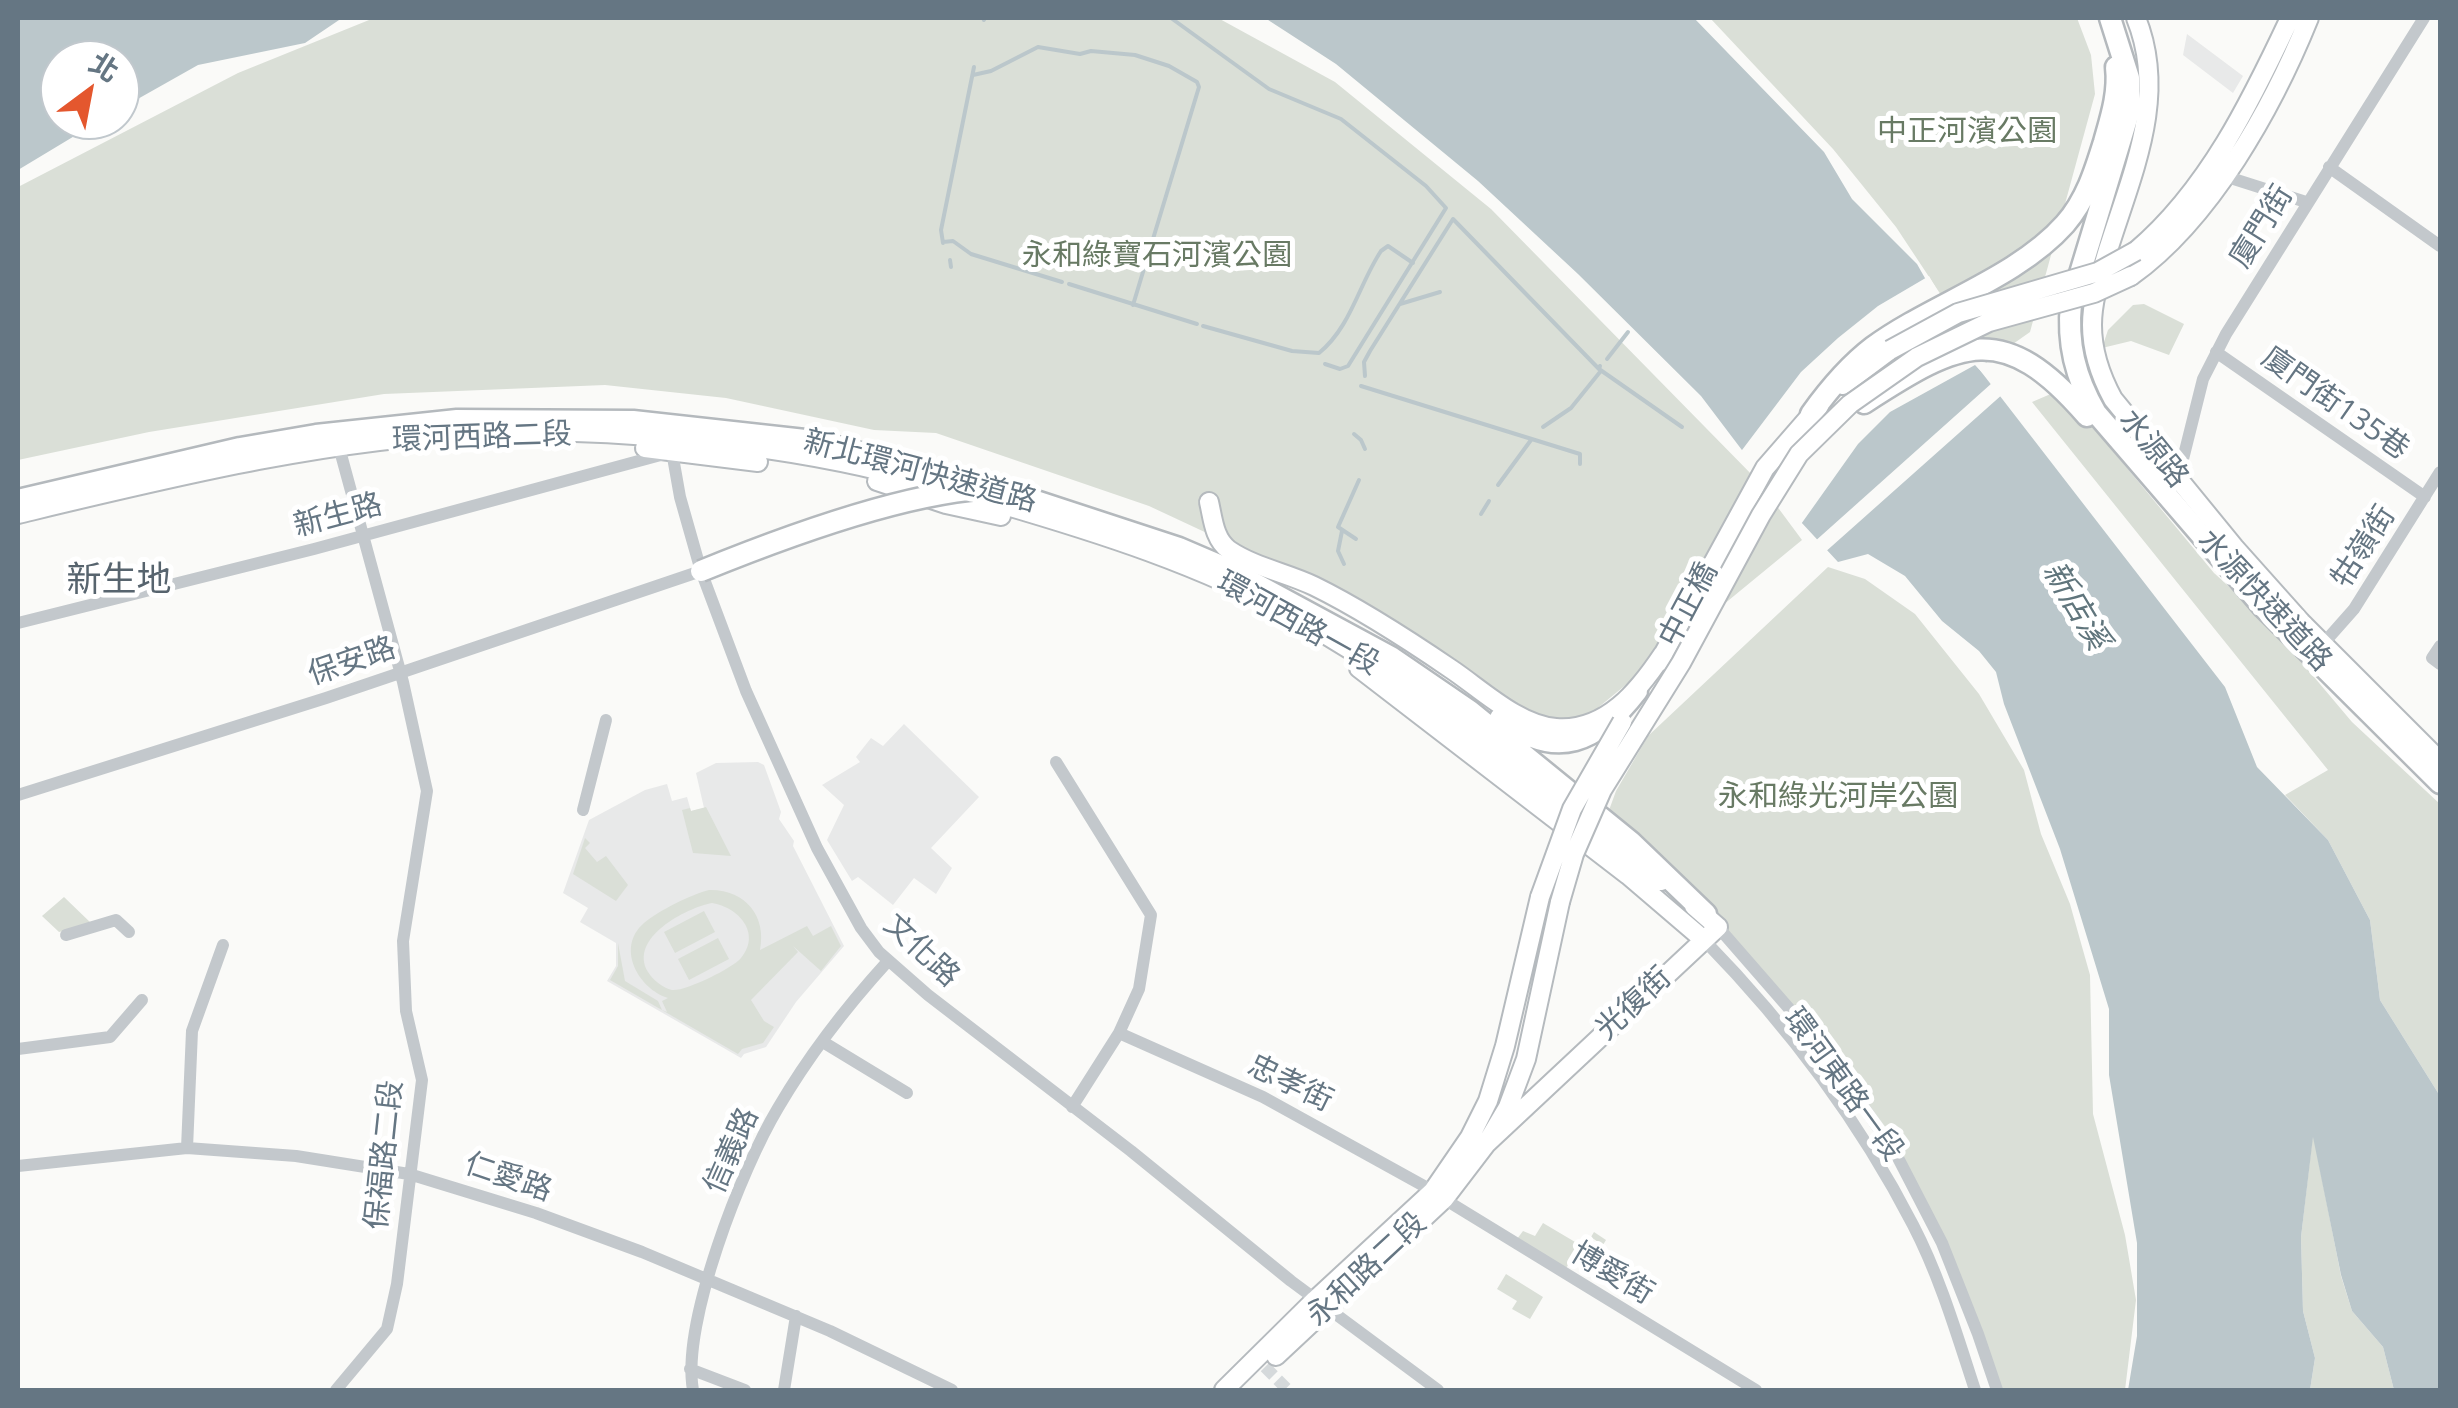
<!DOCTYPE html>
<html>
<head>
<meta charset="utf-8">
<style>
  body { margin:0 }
  #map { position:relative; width:2458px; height:1408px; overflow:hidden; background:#fafaf8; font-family:"Open Sans","Noto Sans TC",sans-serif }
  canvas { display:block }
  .frame { position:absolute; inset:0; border:20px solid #657683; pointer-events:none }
  .north { position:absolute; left:40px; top:40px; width:100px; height:100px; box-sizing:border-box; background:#fff; border:2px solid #c1c8cd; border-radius:50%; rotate:32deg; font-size:28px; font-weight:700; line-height:40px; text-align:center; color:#657683 }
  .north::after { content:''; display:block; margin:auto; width:35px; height:45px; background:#e4572e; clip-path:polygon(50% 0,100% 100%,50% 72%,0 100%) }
</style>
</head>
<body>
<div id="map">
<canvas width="2458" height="1408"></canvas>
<div class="frame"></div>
<div class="north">北</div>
</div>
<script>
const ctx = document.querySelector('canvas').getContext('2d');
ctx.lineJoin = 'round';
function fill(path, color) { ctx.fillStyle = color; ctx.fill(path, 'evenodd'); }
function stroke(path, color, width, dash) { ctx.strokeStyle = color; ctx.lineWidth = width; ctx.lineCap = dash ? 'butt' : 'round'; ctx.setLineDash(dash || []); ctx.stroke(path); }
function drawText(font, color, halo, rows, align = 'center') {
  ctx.font = font + ' "Open Sans","Noto Sans TC",sans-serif'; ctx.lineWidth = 10; ctx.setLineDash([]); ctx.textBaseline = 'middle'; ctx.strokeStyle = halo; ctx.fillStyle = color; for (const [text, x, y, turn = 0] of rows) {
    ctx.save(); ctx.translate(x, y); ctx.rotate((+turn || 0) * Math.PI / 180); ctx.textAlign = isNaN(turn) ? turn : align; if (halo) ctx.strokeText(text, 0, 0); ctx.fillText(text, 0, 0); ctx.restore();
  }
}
fill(new Path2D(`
  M2187 34 2243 76 2233 93 2183 55Z
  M904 724 979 797 931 848 952 868 936 894 914 878 893 905 858 877 852 881 827 840 844 805 822 785 860 762 856 757 871 738 883 746Z
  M758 762 764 765 781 812 779 819 794 841 793 846 844 946 796 1002 766 1047 744 1054 741 1058 607 981 616 966V943L580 922 588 908 563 893 589 820 645 790 667 784 672 801 687 797 691 811 704 808 696 773 716 763Z`), '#e8e9e9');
fill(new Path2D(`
  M374 18H1218L1335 82 1491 209 1759 482 1802 540 1594 711 1553 739 1286 570 1149 506 936 433 874 430 726 398 605 385 384 394 149 432 18 460V187L238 73Z
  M1710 18H2077L2091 55 2095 94 2030 332 1986 363 1896 227 1833 149Z
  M2144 304 2184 324 2169 355 2131 341 2102 348 2108 330 2133 305Z
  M2053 393 2074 404 2214 573 2265 619 2352 722 2440 804V1096L2380 1000 2370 920 2328 840 2285 795 2328 770 2032 402Z
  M1828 567 1865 579 1915 614 1979 694 2024 770 2041 834 2070 904 2090 975 2093 1114 2125 1235 2136 1300 2125 1390H1999L1993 1366 1899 1160 1801 1016 1608 813 1616 791 1648 736Z
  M706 807 731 856 693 853 682 810 690 808 691 811Z
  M585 838 590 843 585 848 597 862 606 856 628 885 616 901 573 874Z
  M709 890C745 889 767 916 760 950L807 926 813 936 831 926 841 946 821 971 793 946 798 952 751 1000 764 1021 774 1027 763 1043 742 1049 738 1054 610 980 618 966V943L625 981 658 1001 662 1010 667 1012 662 1001 668 998C639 989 615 948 644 923 660 910 690 895 709 890ZM712 903C738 907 762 933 741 958 733 968 684 992 672 990 663 988 653 980 648 972 628 938 686 908 712 903Z
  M64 897 92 924 59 932 42 916Z
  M704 911 715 932 675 953 664 932Z
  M718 938 729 959 689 980 678 959Z
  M2313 1133 2341 1276 2352 1311 2383 1347 2394 1390H2310L2315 1358 2303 1311 2301 1237Z
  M1543 1223 1592 1252 1598 1242 1591 1237 1594 1232 1606 1240 1589 1268 1585 1266 1589 1259 1579 1251 1566 1268 1517 1239 1523 1231 1535 1236Z
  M1506 1274 1543 1297 1530 1319 1512 1309 1517 1301 1497 1289Z`), '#dadfd7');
fill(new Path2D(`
  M18 18H342L305 43 198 65 120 109V60H60V120H101L18 170Z
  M1265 18H1694L1824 152 1852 199 1917 264 1969 356 2225 687 2257 767 2328 840 2370 920 2380 1000 2440 1096V1390H2394L2383 1347 2352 1311 2341 1275 2313 1137 2301 1237 2303 1311 2315 1358 2310 1390H2128L2137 1336V1243L2109 1075V1009L2060 849 2004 704 1996 672 1979 651 1942 621 1905 576 1868 554 1838 562 1776 495 1701 396 1578 274 1478 181 1336 64Z`), '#bbc7cb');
fill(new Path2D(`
  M1929 276 1973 353 2004 393 1823 554 1813 543 1992 383 1975 365 1890 412 1858 444 1799 527 1739 454 1801 372 1838 338 1878 306Z`), '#fafaf8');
stroke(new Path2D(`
  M983 18 984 20
  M1171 18 1269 89 1341 119 1426 186 1446 208 1348 366 1340 369 1325 364
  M973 75 991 71 1038 47 1080 54 1091 51 1135 55 1169 66 1197 82 1199 87 1133 305
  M943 242 953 241 971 254 1062 282
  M943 243 941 230 974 67
  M950 260 951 267
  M1069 284 1197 324
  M1400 304 1440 292
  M1203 326 1292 351 1319 353C1351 327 1359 284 1381 251L1388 246 1413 263
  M1607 359 1628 332
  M1600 366 1599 369 1682 427
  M1365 376 1364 362 1370 351 1453 219 1599 369
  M1361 386 1580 454V464
  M1543 427 1571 408 1600 372
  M1354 434 1361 440 1365 449
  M1498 485 1531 440
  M1481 514 1489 501
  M1342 531 1338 551 1344 564
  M1356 539 1338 527 1359 480`), '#bbc7cb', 4);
stroke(new Path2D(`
  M1265 1367 1288 1390`), '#d5d9db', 12, [12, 6]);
const major = new Path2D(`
  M2136 18C2168 97 2132 173 2108 250 2101 274 2092 300 2092 325 2092 352 2100 375 2113 399L2234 547 2301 622 2440 761
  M2136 251C2208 190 2251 101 2290 18
  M2131 276C2211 219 2273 107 2309 18
  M1843 385 1890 350
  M645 448 758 462
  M877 481 946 504 1001 516
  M1209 502C1213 519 1214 539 1229 550 1254 567 1287 573 1314 586 1361 609 1407 639 1451 669 1481 689 1518 725 1556 728 1606 732 1639 690 1663 654
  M18 514C172 477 330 438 489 432 612 428 766 443 886 472 923 481 960 493 997 503 1100 533 1201 565 1295 617 1427 690 1542 790 1661 881
  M1659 662 1765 468 1819 406
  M1359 668 1628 875 1704 940
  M1486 1144 1718 927 1694 906
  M1276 1356 1444 1199 1486 1144 1508 1107 1526 1059 1560 902
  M1224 1390 1315 1300 1433 1191 1470 1137 1488 1101 1505 1046 1540 897`);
const highway = new Path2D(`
  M2110 18 2129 78V112L2071 303C2067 343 2075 377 2096 413L2264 608 2440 783
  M1864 403C1961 340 2003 319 2087 416
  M1811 414C1829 389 1848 366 1873 347 1932 304 2017 278 2065 224 2086 200 2095 171 2104 142 2111 117 2119 93 2116 67
  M18 500 240 448 316 435 457 420 633 421 814 441 996 488 1179 548 1228 569 1391 657 1470 711 1631 842 1706 914
  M1500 718C1557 762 1598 742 1637 691`);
stroke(major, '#b5babe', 22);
stroke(highway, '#b4b9bd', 25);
stroke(new Path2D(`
  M2329 167 2440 246
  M2218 174 2306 202
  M2216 352 2425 497
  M671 446 680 497 701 571 746 691 817 848 861 928 879 952 928 995 1131 1151 1291 1281 1438 1390
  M2178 479 2203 379 2226 334 2424 18
  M18 623 314 549 668 453
  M2323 644 2354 609 2440 472
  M2440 646 2432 658 2440 664
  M1056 762 1151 915 1139 989 1119 1033 1072 1107
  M18 795 326 698 701 571
  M583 810 606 720
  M1718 927 1820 1044 1896 1154 1942 1243 1978 1334 1997 1390
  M66 935 116 920 129 932
  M1704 940C1786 1024 1859 1120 1913 1225 1940 1277 1957 1335 1975 1390
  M1119 1033 1263 1097 1433 1191
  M823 1042 907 1093
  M18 1049 110 1037 142 1000
  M187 1148 192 1031 223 945
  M18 1166 187 1148 296 1156 409 1174 536 1213 642 1252 830 1331 952 1390
  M1444 1199 1756 1390
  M690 1369 745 1390
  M336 1390 387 1329 397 1284 422 1080 406 1011 403 941 427 791 403 682 339 447
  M693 1390C681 1323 742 1168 778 1108 809 1055 847 1006 888 961
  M784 1390 796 1316`), '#c3c8cc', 12);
stroke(major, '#fff', 18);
stroke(highway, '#fff', 20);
const majorBridge = new Path2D(`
  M1890 350 1958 313 2098 272 2136 251
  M1540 897 1572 809 1622 722
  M1560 902 1574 854 1602 790 1681 663 1761 515 1799 454 1850 404 1917 357 1989 322 2094 293 2131 276`);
const highwayBridge = new Path2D(`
  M701 571C782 538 910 490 996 488`);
stroke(majorBridge, '#b5babe', 22, []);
stroke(highwayBridge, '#b4b9bd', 25, []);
stroke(majorBridge, '#fff', 18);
stroke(highwayBridge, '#fff', 20);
drawText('30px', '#687a64', '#fff', [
  ["中正河濱公園",1967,132],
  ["永和綠寶石河濱公園",1157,256],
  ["永和綠光河岸公園",1838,797]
]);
drawText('30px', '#657683', '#fff', [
  ["廈門街",2262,227,-58],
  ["廈門街135巷",2335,404,35],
  ["環河西路二段",482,438,-2],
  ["水源路",2153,449,51],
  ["新北環河快速道路",920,472,15],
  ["新生路",338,516,-15],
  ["牯嶺街",2364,547,-57],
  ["水源快速道路",2264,601,47],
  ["中正橋",1689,605,-62],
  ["環河西路一段",1298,624,29],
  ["保安路",352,662,-19],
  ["文化路",921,951,43],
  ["光復街",1634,1004,-43],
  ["忠孝街",1290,1084,26],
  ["環河東路一段",1843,1085,54],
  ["信義路",732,1151,-66],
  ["保福路二段",385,1155,-84],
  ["仁愛路",508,1178,19],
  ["永和路二段",1367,1270,-43],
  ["博愛街",1612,1274,31]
]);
drawText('italic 32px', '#60757c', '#fff', [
  ["新店溪",2075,606,59]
]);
drawText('35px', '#57646e', '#fff', [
  ["新生地",119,581]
]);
</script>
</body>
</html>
